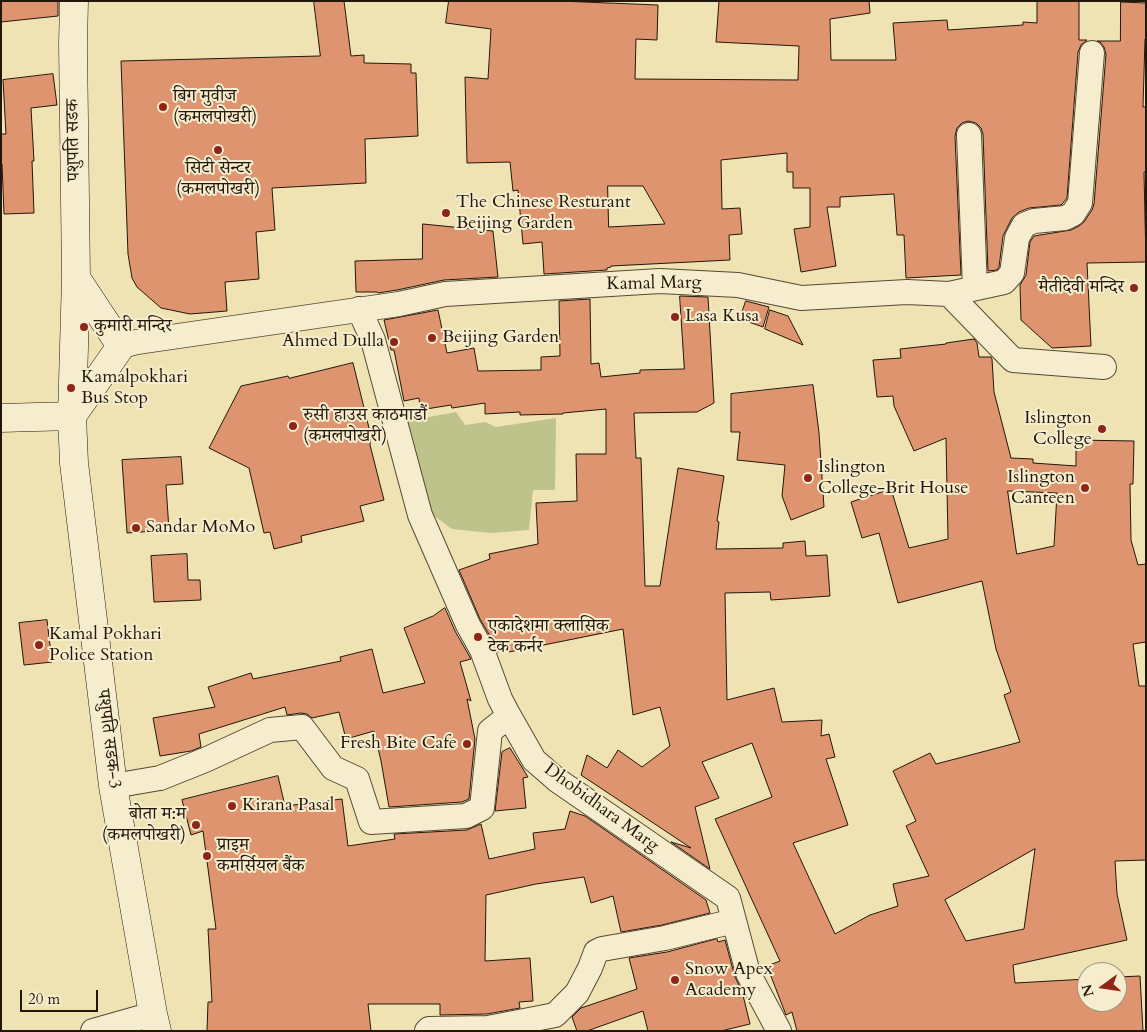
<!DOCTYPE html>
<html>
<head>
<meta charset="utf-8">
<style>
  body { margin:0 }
  #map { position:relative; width:1147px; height:1032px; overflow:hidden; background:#f0e3b3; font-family:Cardo,serif }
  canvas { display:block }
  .frame { position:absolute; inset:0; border:2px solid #23160a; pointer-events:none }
  .north { position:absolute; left:1077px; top:962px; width:50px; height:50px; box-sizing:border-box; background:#f5edce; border:1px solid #a19780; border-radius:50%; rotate:256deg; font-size:14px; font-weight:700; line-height:20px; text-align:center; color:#23160a }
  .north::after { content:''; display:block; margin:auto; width:18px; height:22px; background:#8f2418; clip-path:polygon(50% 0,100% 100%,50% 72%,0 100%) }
  .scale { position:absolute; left:20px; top:990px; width:78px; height:22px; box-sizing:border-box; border:2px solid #23160a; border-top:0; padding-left:6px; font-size:15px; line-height:18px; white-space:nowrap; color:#23160a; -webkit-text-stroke:4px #f5edce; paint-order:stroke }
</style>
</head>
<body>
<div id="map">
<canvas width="1147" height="1032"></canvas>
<div class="frame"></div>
<div class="north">N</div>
<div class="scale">20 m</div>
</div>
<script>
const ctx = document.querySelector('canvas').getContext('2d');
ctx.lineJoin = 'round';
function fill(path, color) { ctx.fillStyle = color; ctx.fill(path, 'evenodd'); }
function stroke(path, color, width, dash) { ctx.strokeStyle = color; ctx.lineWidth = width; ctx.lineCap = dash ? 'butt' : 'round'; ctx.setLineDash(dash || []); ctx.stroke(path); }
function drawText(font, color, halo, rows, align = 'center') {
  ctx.font = font + ' Cardo,"Noto Serif Devanagari",serif'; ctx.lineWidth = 4; ctx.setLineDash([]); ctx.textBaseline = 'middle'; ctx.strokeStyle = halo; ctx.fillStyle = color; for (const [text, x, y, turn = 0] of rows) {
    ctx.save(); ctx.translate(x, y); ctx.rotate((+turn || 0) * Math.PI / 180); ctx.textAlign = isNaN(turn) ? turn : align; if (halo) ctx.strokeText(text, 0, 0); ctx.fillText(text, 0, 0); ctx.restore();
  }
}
fill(new Path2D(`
  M456 412 465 425 485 422 496 427 556 418 555 490H533L529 530 491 533 452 529 433 515 405 419 420 417 424 418Z`), '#bdc38a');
const building = new Path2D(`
  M1 1H58V16L1 22Z
  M314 1H344L351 56 364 55V63L411 64V73H416L418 136 365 139 366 183 272 188 275 230 256 232 259 279 225 282 227 311 190 314 161 308 137 287 132 278 128 254 121 61 320 56Z
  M449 1H559L658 5 657 40 636 39 635 79 798 80 799 46 716 42 719 1H869L870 13 830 19 831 60H896L893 23 947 20 948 30 1023 25V22L1037 23V1H1079V40H1087L1081 45 1078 52 1067 198 1063 203 1061 205 1029 208 1019 212 1012 218 1003 236 999 267 997 270 988 271 983 134 981 128 976 123 968 121 962 123 957 128 955 136 961 275 906 278 904 235H897L894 194 840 197V207H827L836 266 801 272 794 229 810 227V188H793V172H787V153L721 160 722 209 740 208 742 234 729 235 730 260 611 266V267L607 268V270L544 274 542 242 523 244 518 190 513 191 510 162 467 163 465 77 488 79 491 29 446 23ZM608 186H643L665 224 609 227Z
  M1121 2 1146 3V39H1145L1143 107H1146V172H1144L1146 262 1087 263 1091 346 1052 348 1021 320 1020 285 1026 275 1030 242 1034 236 1071 230 1079 226 1084 222 1092 210 1094 204 1106 54 1104 47 1100 42 1097 41H1120Z
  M53 74 57 105 31 108 34 161H32L34 213 4 214 2 164H1V134H6L3 80Z
  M423 224 493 231 498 277 444 280 397 290 378 293 377 292H356L355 261 422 259Z
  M680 296 708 297 714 403 697 412 634 413 636 458H641L645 586H660L678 468 724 476 717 521 719 522 716 549 783 548V543L805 541 806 556 827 555 830 596 771 600 770 592 725 593 727 700 774 688 782 722 822 720 821 736 829 734 835 757 826 759 848 825 793 843 835 934 870 915 898 906 893 884 929 876 906 826 916 821 893 771 930 753 936 764 1020 742 1004 695 1011 692 996 649 982 581 898 603 879 533 862 538 851 502 891 489 909 548 948 539 946 438 914 451 894 406 893 396 877 397 873 360 901 358 900 349 946 344V343L974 339 977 343 979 357H991L992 359 994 392 1011 458 1033 459V463L1076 466V440L1134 441 1133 484H1130L1131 540 1138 565 1146 564V642L1133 644 1139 686H1146V860L1115 861 1117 894 1127 940 1013 965 1015 983 1087 979V1002H1117V977L1140 976 1143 1031H797L792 1012 786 1015 767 966 780 961 715 819 772 797 752 743 702 762 719 798 695 807 710 869 671 842 691 848 581 775 587 755 607 768 618 750 642 767 670 746 660 707 633 715 623 629 509 652 508 649 497 652 494 643 480 619 459 570 490 559 489 554 538 544 536 503 577 501 576 454H606V409L563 413V414L520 415V412L485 414V403L452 408 451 405 420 410 419 398 404 401 394 350H391L384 320 438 310 447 353 474 348 478 371 541 370V357L560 356 559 301 590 299 591 364 599 363 601 377 640 373V370L684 369ZM1008 491 1057 493 1054 546 1017 554ZM1035 849 1024 929 966 941 945 900Z
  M746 301 769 307 763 327 740 319Z
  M770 310 788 316 803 345 765 329Z
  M353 363 371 436 370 445 384 500 360 506 364 521 301 536 302 542 274 549 270 532 264 533 249 468 209 448 241 386 288 376 289 378Z
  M813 385 819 433 824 507 791 520 782 496 785 465 737 460 740 432H731V394Z
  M181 457 183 484 166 485 169 530 127 533 122 460Z
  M187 554 188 580H200L201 600 154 602 151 556Z
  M445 608 455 631 471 659 460 662 471 701 467 699 475 739 469 799 462 802 389 807 381 761 374 731 346 739 339 712 312 718 307 714 301 713 287 715 285 707 199 734 201 747 191 751 160 756 153 718 215 707 208 687 251 673 253 679 341 661 340 657 372 649 383 693 425 683 404 628 433 616Z
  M47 620 52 662 24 665 19 623Z
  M510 748 528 777 523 778 526 808 495 811 502 752Z
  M278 776 285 806 342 799 348 846 395 839 394 834 467 830 481 824 489 859 535 849 533 833 565 829 570 811 585 816 706 900 710 913 662 925 621 932 613 896 591 903 584 877 536 884 486 895 485 961 530 958 533 1001 519 1002 520 1008 487 1014 440 1015V1004H368L371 1031H207L208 1002H212L208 929H216L203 831 191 835 182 800Z
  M717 939 718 942 725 940 735 977 742 991 750 1024 721 1031H648L643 1011 587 1031H577L572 1017 581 1008 637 989 629 958 667 952Z`);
fill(building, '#de956f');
stroke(building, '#23160a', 1);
const street = new Path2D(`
  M969 135 975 288
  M949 294 1013 360 1104 367
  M359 309 373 340 420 515 468 625 482 650 500 699 509 716 534 760 557 780 728 898 748 973 779 1031
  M121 346 137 342 399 304 445 294 660 281 738 285 801 298 907 292 949 294 1004 282 1012 273 1017 238 1024 225 1034 221 1065 218 1073 214 1080 203 1092 53
  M113 786 160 778 205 760 270 730 302 727 333 768 357 779 371 822 466 816 482 808 490 731 509 716
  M93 1031 153 1014
  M427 1031 429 1029 488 1028 555 1015 577 993 590 968 596 952 602 949 665 938 734 921`);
const secondary = new Path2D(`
  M74 1 73 44 76 278 72 416 74 463 113 786 153 1014 157 1031
  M72 416 121 346 76 278
  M1 418 72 416`);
stroke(street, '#564934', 26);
stroke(secondary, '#23160a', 29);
stroke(street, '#f5edce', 24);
stroke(secondary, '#f5edce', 28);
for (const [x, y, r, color] of [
  [163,107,5,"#8f2418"],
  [218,150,5,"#8f2418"],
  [446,213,5,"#8f2418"],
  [1134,288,5,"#8f2418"],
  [675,317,5,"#8f2418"],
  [84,327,5,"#8f2418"],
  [432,338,5,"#8f2418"],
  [394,342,5,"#8f2418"],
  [71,388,5,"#8f2418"],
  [293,426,5,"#8f2418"],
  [1102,429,5,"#8f2418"],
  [808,478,5,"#8f2418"],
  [1085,488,5,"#8f2418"],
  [136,528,5,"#8f2418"],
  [478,637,5,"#8f2418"],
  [39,645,5,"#8f2418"],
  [467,744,5,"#8f2418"],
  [232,806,5,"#8f2418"],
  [196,825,5,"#8f2418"],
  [207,856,5,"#8f2418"],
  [675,980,5,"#8f2418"]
]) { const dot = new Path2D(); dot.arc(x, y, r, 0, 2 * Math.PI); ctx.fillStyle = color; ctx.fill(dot); stroke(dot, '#f5edce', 2); }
drawText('18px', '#23160a', '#f5edce', [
  ["बिग मुवीज",173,97],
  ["(कमलपोखरी)",173,118],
  ["सिटी सेन्टर",218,169,"center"],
  ["(कमलपोखरी)",218,190,"center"],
  ["The Chinese Resturant",456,203],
  ["Beijing Garden",456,224],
  ["मैतीदेवी मन्दिर",1124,288,"right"],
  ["Lasa Kusa",685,317],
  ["कुमारी मन्दिर",94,327],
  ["Beijing Garden",442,338],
  ["Ahmed Dulla",384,342,"right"],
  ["Kamalpokhari",81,378],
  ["Bus Stop",81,399],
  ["रुसी हाउस काठमाडौं",303,416],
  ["(कमलपोखरी)",303,437],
  ["Islington",1092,419,"right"],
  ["College",1092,440,"right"],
  ["Islington",818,468],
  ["College-Brit House",818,489],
  ["Islington",1075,478,"right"],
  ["Canteen",1075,499,"right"],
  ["Sandar MoMo",146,528],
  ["एकादेशमा क्लासिक",488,627],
  ["टेक कर्नर",488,648],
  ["Kamal Pokhari",49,635],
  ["Police Station",49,656],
  ["Fresh Bite Cafe",457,744,"right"],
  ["Kirana Pasal",242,806],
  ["बोता म:म",186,815,"right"],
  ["(कमलपोखरी)",186,836,"right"],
  ["प्राइम",217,846],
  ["कमर्सियल बैंक",217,867],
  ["Snow Apex",685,970],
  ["Academy",685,991]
], 'left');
drawText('18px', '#23160a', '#f5edce', [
  ["पशुपति सडक",74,140,-91],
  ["Kamal Marg",654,284,-1],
  ["पशुपति सडक-3",108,739,83],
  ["Dhobidhara Marg",601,808,36]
]);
</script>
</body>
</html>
